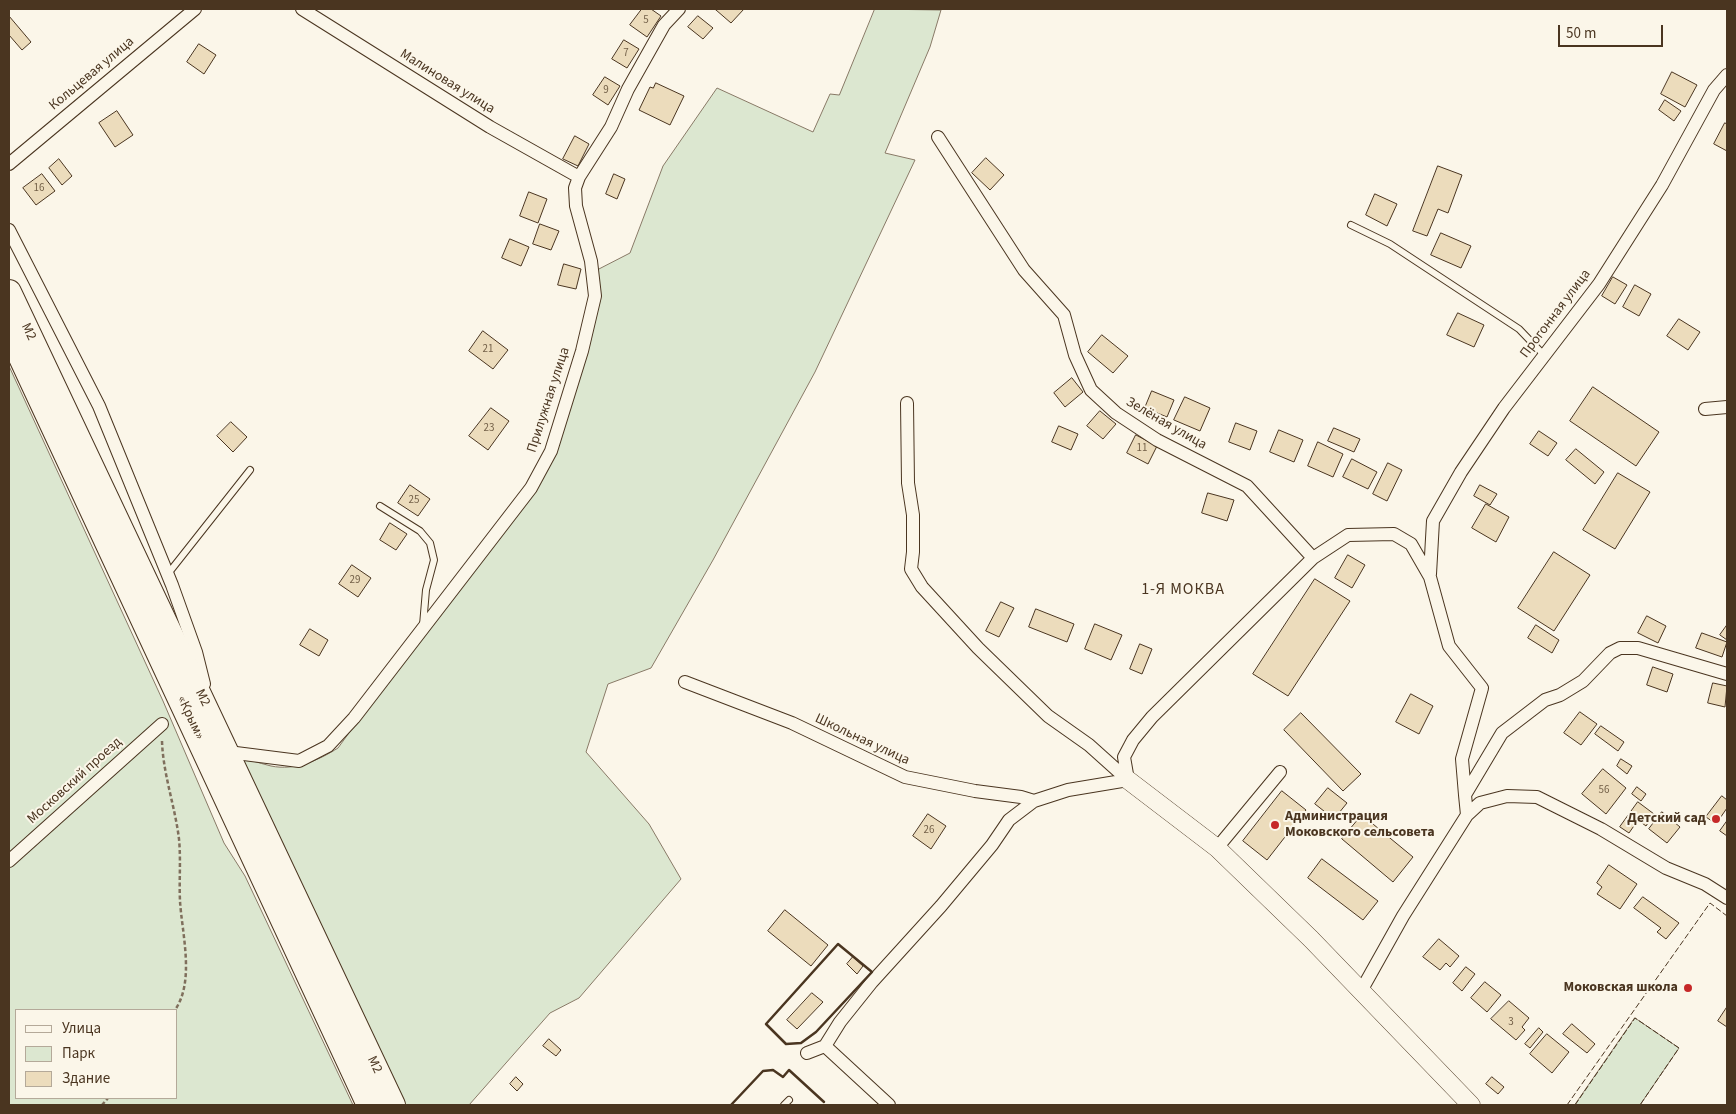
<!DOCTYPE html>
<html>
<head>
<meta charset="utf-8">
<style>
  body { margin:0 }
  #map { position:relative; width:1736px; height:1114px; overflow:hidden; background:#fbf6e9; font-family:"Source Sans 3",sans-serif }
  canvas { display:block }
  .frame { position:absolute; inset:0; border:10px solid #4a3520; pointer-events:none }
  .legend { position:absolute; left:15px; top:1009px; width:162px; height:90px; box-sizing:border-box; background:#fbf6e9; border:1px solid #b4a999; margin:0; padding:6px 9px; list-style:none; font-size:15px; color:#4a3520 }
  .legend li { display:flex; align-items:center; gap:10px; height:25px }
  .legend b { width:25px; border:1px solid #b4a999 }
  .scale { position:absolute; left:1558px; top:25px; width:105px; height:22px; box-sizing:border-box; border:2px solid #4a3520; border-top:0; padding-left:6px; font-size:15px; line-height:18px; white-space:nowrap; color:#4a3520; -webkit-text-stroke:4px #fbf6e9; paint-order:stroke }
</style>
</head>
<body>
<div id="map">
<canvas width="1736" height="1114"></canvas>
<div class="frame"></div>
<ul class="legend">
<li><b style="height:6px;background:#fbf6e9"></b>Улица</li>
<li><b style="height:14px;background:#dce7d0"></b>Парк</li>
<li><b style="height:14px;background:#ecdcbc"></b>Здание</li>
</ul>
<div class="scale">50 m</div>
</div>
<script>
const ctx = document.querySelector('canvas').getContext('2d');
ctx.lineJoin = 'round';
function fill(path, color) { ctx.fillStyle = color; ctx.fill(path, 'evenodd'); }
function stroke(path, color, width, dash) { ctx.strokeStyle = color; ctx.lineWidth = width; ctx.lineCap = dash ? 'butt' : 'round'; ctx.setLineDash(dash || []); ctx.stroke(path); }
function drawText(font, color, halo, rows, align = 'center') {
  ctx.font = font + ' "Source Sans 3",sans-serif'; ctx.lineWidth = 4; ctx.setLineDash([]); ctx.textBaseline = 'middle'; ctx.strokeStyle = halo; ctx.fillStyle = color; for (const [text, x, y, turn = 0] of rows) {
    ctx.save(); ctx.translate(x, y); ctx.rotate((+turn || 0) * Math.PI / 180); ctx.textAlign = isNaN(turn) ? turn : align; if (halo) ctx.strokeText(text, 0, 0); ctx.fillText(text, 0, 0); ctx.restore();
  }
}
const green = new Path2D(`
  M875 9 941 10 930 47 885 153 915 160 815 372 713 560 651 668 608 684 586 752 649 824 681 879 579 998 550 1013 469 1105H391L233 756C246 758 258 763 271 766 295 771 319 760 338 748L553 452 595 271 630 253 663 166 717 88 813 132 830 94 839 95Z
  M9 366 163 701 224 843 245 876 353 1105H9ZM16 1010H176V1098H16Z
  M1635 1018 1679 1048 1640 1105H1575Z`);
fill(green, '#dce7d0');
stroke(green, '#887966', 1);
const building = new Path2D(`
  M642 9H651L661 16 647 37 630 25Z
  M717 9H744L731 23 716 10Z
  M9 16 31 42 22 50 9 35Z
  M698 16 713 28 703 39 688 27Z
  M624 40 639 49 627 68 612 59Z
  M199 44 216 55 204 74 187 62Z
  M1672 72 1697 85 1685 107 1661 94Z
  M605 77 620 86 608 105 593 95Z
  M656 83 684 96 670 125 639 110 650 87 653 88Z
  M1665 100 1681 111 1674 121 1659 110Z
  M117 111 133 135 115 147 99 123Z
  M1725 123 1727 124V151L1714 144Z
  M575 136 589 144 578 166 563 159Z
  M986 158 1004 175 990 190 972 173Z
  M59 159 72 176 62 185 49 168Z
  M1438 166 1462 175 1448 213 1438 209 1427 236 1413 231Z
  M42 174 55 191 36 205 23 188Z
  M614 174 625 179 617 199 606 194Z
  M529 192 547 199 538 223 520 216Z
  M1375 194 1397 204 1387 226 1366 215Z
  M540 224 559 231 551 250 533 244Z
  M1441 233 1471 246 1461 268 1431 255Z
  M510 239 529 247 521 266 502 258Z
  M564 264 581 269 576 289 558 285Z
  M1613 277 1627 285 1615 304 1602 296Z
  M1635 285 1651 294 1639 316 1623 307Z
  M1458 313 1484 325 1474 347 1447 335Z
  M1679 319 1700 332 1688 350 1667 336Z
  M483 331 508 350 493 369 469 351Z
  M1102 335 1128 356 1113 373 1088 352Z
  M1072 378 1083 392 1065 407 1054 393Z
  M1593 387 1659 432 1636 466 1570 421Z
  M1152 391 1174 400 1167 417 1145 408Z
  M1185 397 1210 408 1200 431 1174 420Z
  M491 408 509 421 488 450 469 436Z
  M1100 411 1116 424 1103 439 1087 426Z
  M231 422 247 437 233 452 217 436Z
  M1236 423 1257 431 1250 450 1229 442Z
  M1059 426 1078 434 1071 450 1052 442Z
  M1334 428 1360 439 1354 452 1328 441Z
  M1279 430 1303 440 1294 462 1270 452Z
  M1539 431 1557 443 1548 456 1530 444Z
  M1136 435 1157 446 1148 464 1127 453Z
  M1318 442 1343 454 1333 477 1308 466Z
  M1576 449 1604 472 1595 484 1566 460Z
  M1352 459 1377 472 1368 489 1343 477Z
  M1388 463 1402 470 1387 501 1373 494Z
  M1618 473 1650 492 1615 549 1583 530Z
  M410 485 430 499 418 516 398 503Z
  M1480 485 1497 494 1490 505 1474 496Z
  M1208 493 1234 500 1227 521 1202 513Z
  M1486 504 1509 517 1496 542 1472 528Z
  M390 523 407 534 396 550 380 540Z
  M1554 552 1590 575 1554 631 1518 608Z
  M1348 555 1365 565 1352 588 1335 578Z
  M352 565 371 578 358 597 339 584Z
  M1315 579 1350 601 1288 696 1253 674Z
  M1001 602 1014 608 999 637 986 631Z
  M1036 609 1074 624 1067 642 1029 627Z
  M1647 616 1666 626 1658 643 1638 633Z
  M1095 624 1122 635 1111 660 1085 649Z
  M1536 625 1559 640 1552 653 1528 638Z
  M1727 625V640L1720 635Z
  M310 629 328 640 319 656 300 645Z
  M1702 633 1727 642 1722 657 1696 648Z
  M1140 644 1152 649 1142 674 1130 669Z
  M1653 667 1673 674 1667 692 1647 685Z
  M1713 683 1727 686 1725 707 1708 703Z
  M1411 694 1433 706 1419 734 1396 722Z
  M1580 712 1597 724 1581 745 1564 733Z
  M1301 713 1361 774 1343 791 1284 730Z
  M1601 726 1624 742 1618 751 1595 734Z
  M1621 759 1632 766 1627 774 1617 766Z
  M1603 769 1626 788 1606 814 1582 794Z
  M1637 787 1646 794 1641 801 1632 794Z
  M1328 788 1347 803 1334 819 1315 804Z
  M1282 791 1306 810 1267 860 1243 841Z
  M1722 796 1727 800V808L1716 824 1706 817Z
  M1638 802 1654 814 1646 826 1638 820 1629 833 1620 827Z
  M1662 812 1680 827 1667 843 1649 829Z
  M928 814 946 826 931 849 913 836Z
  M1362 815 1413 857 1393 882 1342 839Z
  M1727 821V836L1720 831Z
  M1322 859 1378 901 1363 920 1308 878Z
  M1609 865 1637 884 1620 909 1597 894 1602 887 1597 883Z
  M1643 897 1679 923 1666 939 1657 932 1661 928 1634 908Z
  M785 910 828 945 811 966 768 931Z
  M1439 939 1459 956 1450 967 1446 963 1440 970 1423 957Z
  M853 957 863 966 857 974 847 964Z
  M1466 967 1475 974 1462 991 1453 983Z
  M1485 982 1501 995 1487 1012 1471 998Z
  M812 993 823 1002 797 1029 787 1020Z
  M1509 1001 1529 1018 1522 1027 1525 1030 1516 1040 1491 1019Z
  M1727 1007V1027L1718 1021Z
  M1572 1024 1595 1044 1587 1053 1563 1034Z
  M1539 1028 1543 1032 1530 1048 1525 1044Z
  M1547 1034 1569 1052 1552 1073 1530 1054Z
  M549 1039 561 1050 556 1056 543 1046Z
  M516 1077 523 1084 517 1091 510 1084Z
  M1492 1077 1504 1087 1498 1094 1486 1084Z`);
fill(building, '#ecdcbc');
stroke(building, '#4a3520', 1);
const lane = new Path2D(`
  M1351 225 1390 244 1519 329 1544 355
  M380 506 420 531 430 543 434 560 426 590 423 625
  M167 575 250 470
  M784 1105 789 1100`);
const street = new Path2D(`
  M302 9 490 127 579 177
  M938 137 1024 270 1064 315 1075 355 1091 390 1116 413 1157 440 1247 486 1313 558
  M9 164 195 9
  M9 230 99 406 172 585 196 652 204 684
  M1705 409 1727 407
  M1430 574 1433 521 1461 472 1504 408 1599 284 1662 185 1714 90 1727 75
  M685 682 792 723 905 777 975 791 1021 797 1034 801
  M228 752 299 761 328 746 354 718 531 488 551 451 582 351 595 296 591 261 576 206 575 188 579 177 611 127 628 89 664 25 679 9
  M1128 780 1124 757 1133 740 1152 717 1313 558 1348 535 1394 534 1411 544 1430 577 1449 646 1482 688 1462 759 1465 795
  M1467 815 1480 803 1507 796 1537 797 1601 829 1666 868 1705 884 1727 898
  M1217 848 1280 772
  M9 861 162 724
  M1361 991 1403 916 1467 815 1465 795 1502 733 1545 700 1560 695 1583 681 1610 653 1620 648H1638L1727 674
  M825 1046 889 1105
  M807 1053 825 1046 840 1022 872 982 941 906 992 845 1009 820 1034 801 1068 790 1128 780 1089 745 1048 716 978 648 922 587 911 569 913 552V515L908 483 907 403`);
const secondary = new Path2D(`
  M1128 780 1217 848 1311 939 1471 1105`);
const highway = new Path2D(`
  M9 292 393 1105
  M9 332 369 1105`);
stroke(lane, '#4a3520', 8);
stroke(street, '#4a3520', 14);
stroke(secondary, '#4a3520', 19);
stroke(highway, '#4a3520', 26);
stroke(new Path2D(`
  M162 741C163 774 175 806 179 839 181 860 179 881 180 901 182 934 195 981 175 1010
  M102 1105 108 1098`), '#7f6f5c', 2.5, [4, 2.5]);
stroke(lane, '#fbf6e9', 6);
stroke(street, '#fbf6e9', 12);
stroke(secondary, '#fbf6e9', 18);
stroke(highway, '#fbf6e9', 24);
stroke(new Path2D(`
  M1567 1105 1710 903 1727 916
  M1575 1105 1635 1018 1679 1048 1640 1105`), '#4a3520', 1, [6, 2.5]);
stroke(new Path2D(`
  M838 944 872 972 816 1032 801 1043 786 1044 766 1024Z
  M731 1105 763 1071 773 1070 783 1077 789 1070 824 1102`), '#4a3520', 2.5);
for (const [x, y, r, color] of [
  [1716,819,5,"#c62828"],
  [1275,825,5,"#c62828"],
  [1688,988,5,"#c62828"]
]) { const dot = new Path2D(); dot.arc(x, y, r, 0, 2 * Math.PI); ctx.fillStyle = color; ctx.fill(dot); stroke(dot, '#fbf6e9', 2); }
drawText('11px', '#725f47', null, [
  ["5",646,21],
  ["7",626,54],
  ["9",606,91],
  ["16",39,189],
  ["21",488,350],
  ["23",489,429],
  ["11",1142,449],
  ["25",414,501],
  ["29",355,581],
  ["56",1604,791],
  ["26",929,831],
  ["3",1511,1023]
]);
drawText('14px', '#4a3520', '#fbf6e9', [
  ["Кольцевая улица",92,74,-40],
  ["Малиновая улица",447,82,32],
  ["Прогонная улица",1556,314,-53],
  ["М2",28,332,65],
  ["Прилужная улица",549,400,-72],
  ["Зелёная улица",1166,424,30],
  ["М2",202,698,64],
  ["«Крым»",190,718,65],
  ["Школьная улица",862,740,25],
  ["Московский проезд",75,781,-42],
  ["М2",374,1065,65]
]);
drawText('bold 14px', '#4a3520', '#fbf6e9', [
  ["Администрация",1285,817,"left"],
  ["Моковского сельсовета",1285,833,"left"],
  ["Детский сад",1706,819],
  ["Моковская школа",1678,988]
], 'right');
ctx.letterSpacing = '1px';
drawText('16px', '#4a3520', '#fbf6e9', [
  ["1-Я МОКВА",1183,590]
]);
ctx.letterSpacing = '0px';
</script>
</body>
</html>
